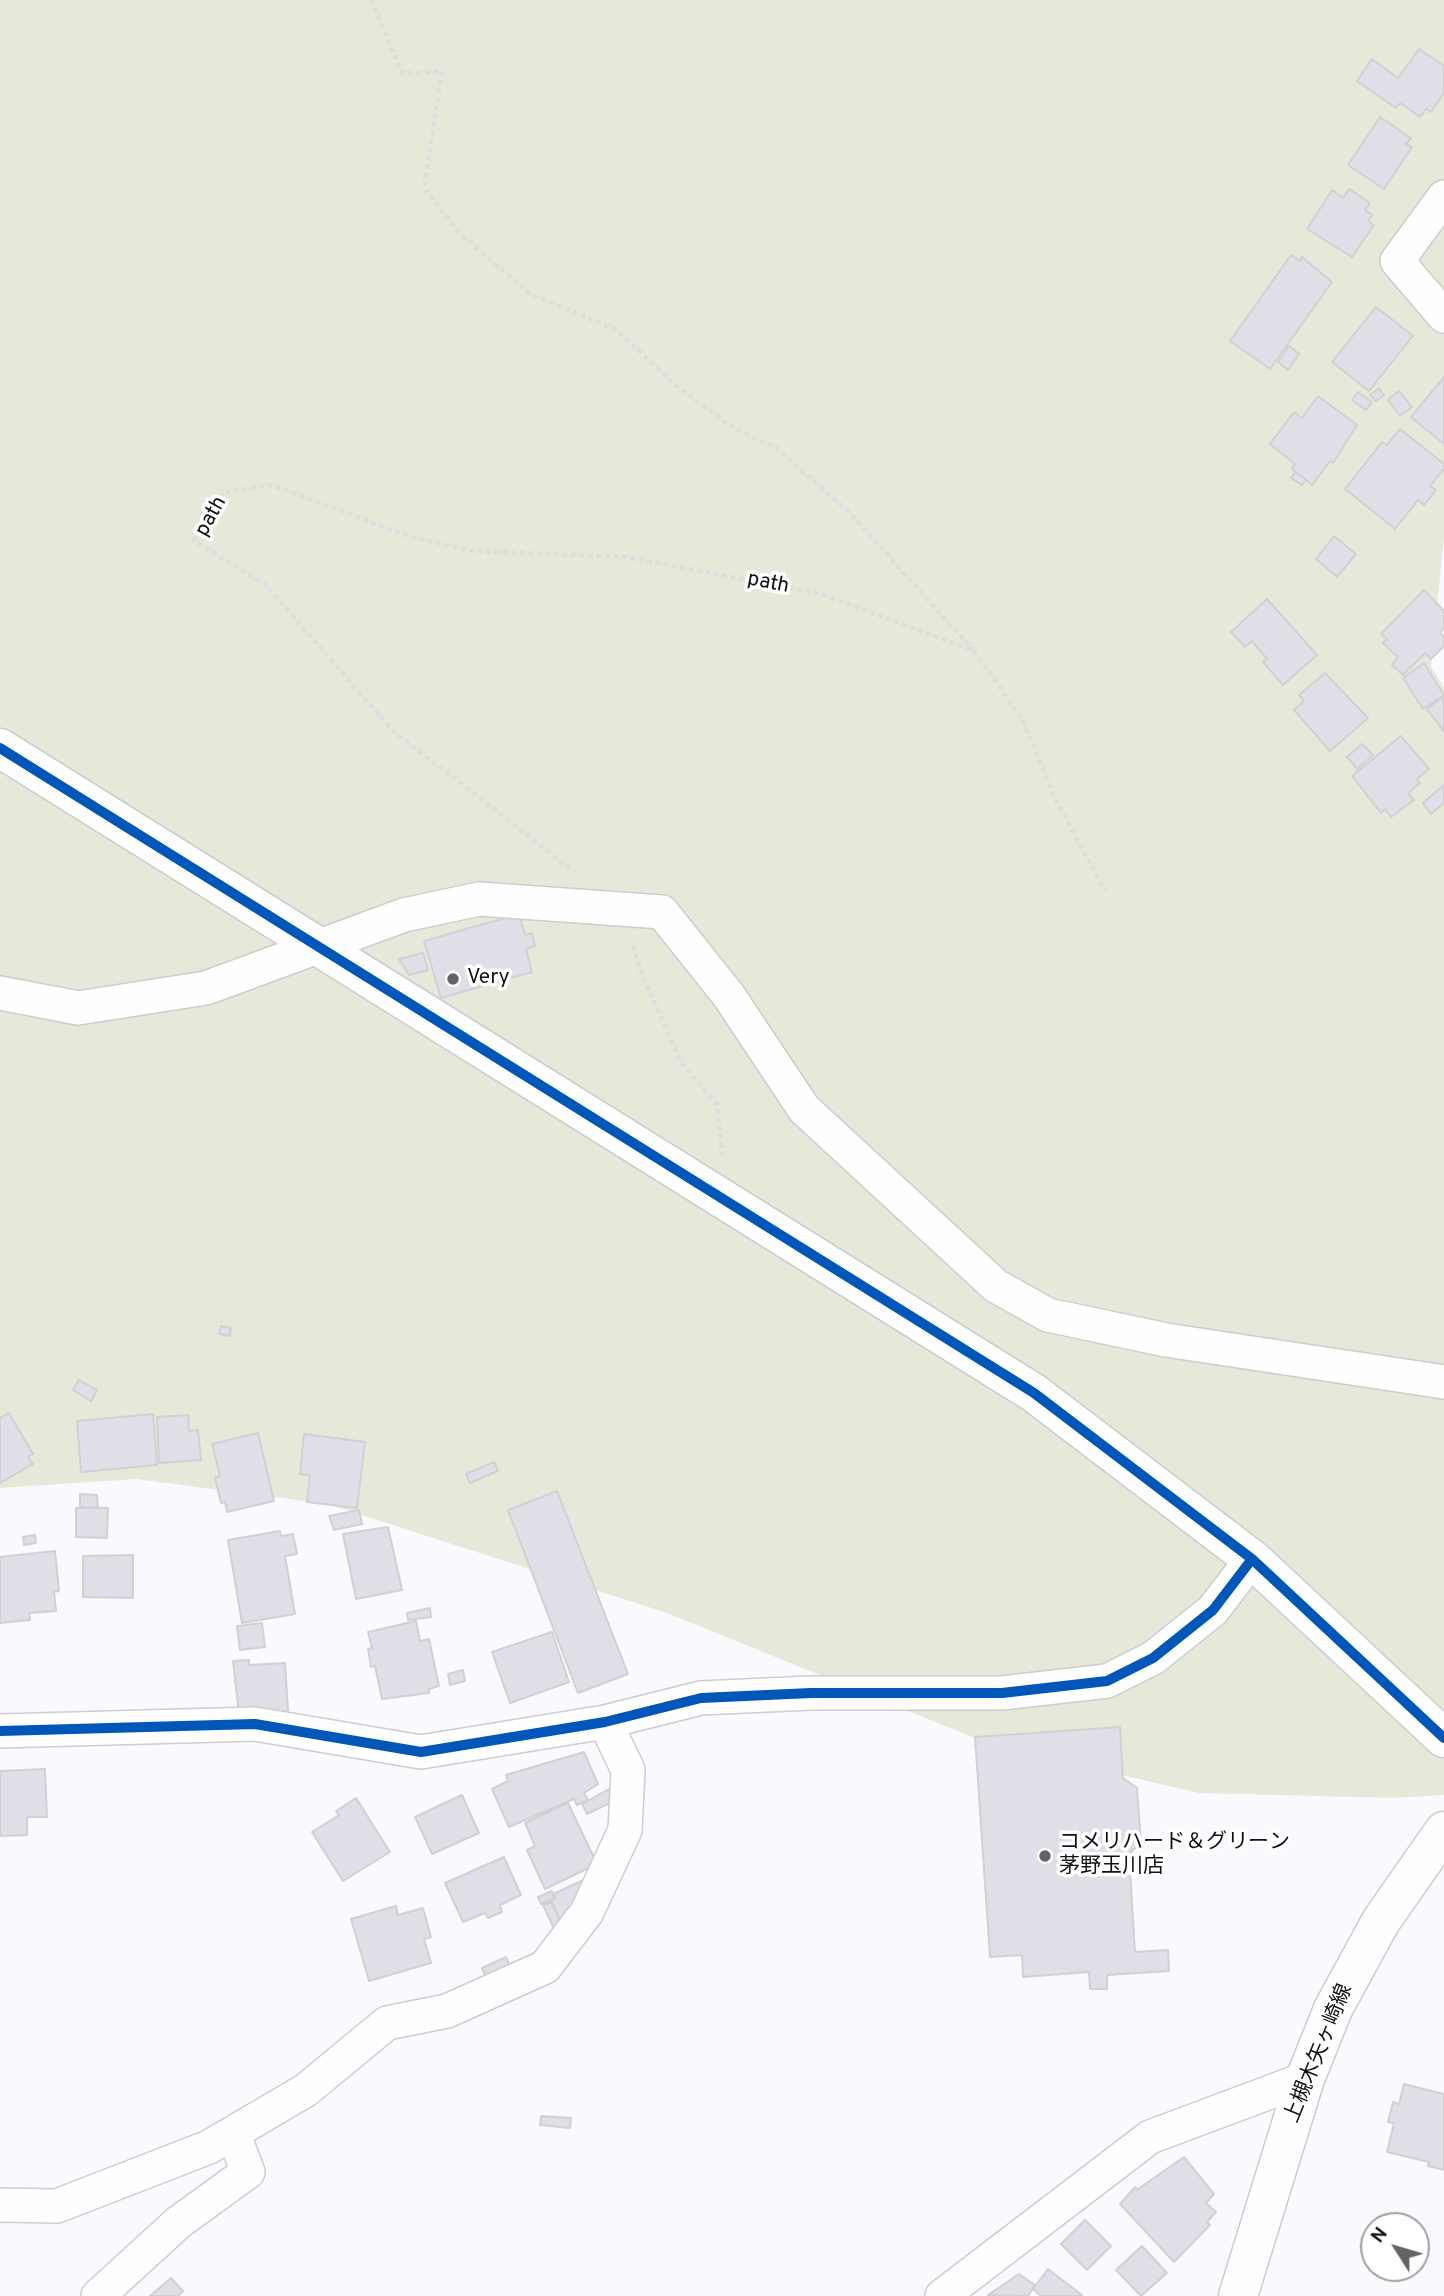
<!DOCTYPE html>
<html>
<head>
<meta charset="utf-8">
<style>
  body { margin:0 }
  #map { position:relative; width:1444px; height:2296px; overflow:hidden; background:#fbf9fd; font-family:Overpass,sans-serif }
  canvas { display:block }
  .north { position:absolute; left:1360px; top:2212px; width:70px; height:70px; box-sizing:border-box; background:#fff; border:2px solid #a0a0a1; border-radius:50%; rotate:307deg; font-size:19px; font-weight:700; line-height:28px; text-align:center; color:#111113 }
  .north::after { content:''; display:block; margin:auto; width:24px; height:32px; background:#636265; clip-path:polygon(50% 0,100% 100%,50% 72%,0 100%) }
</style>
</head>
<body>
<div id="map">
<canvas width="1444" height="2296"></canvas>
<div class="north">N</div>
</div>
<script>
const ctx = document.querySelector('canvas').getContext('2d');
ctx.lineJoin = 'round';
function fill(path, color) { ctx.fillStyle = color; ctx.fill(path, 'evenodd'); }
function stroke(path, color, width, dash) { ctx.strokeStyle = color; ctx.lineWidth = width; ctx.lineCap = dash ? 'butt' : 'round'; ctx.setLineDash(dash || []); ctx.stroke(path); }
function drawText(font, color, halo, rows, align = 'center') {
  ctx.font = font + ' Overpass,"Noto Sans JP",sans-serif'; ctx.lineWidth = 7; ctx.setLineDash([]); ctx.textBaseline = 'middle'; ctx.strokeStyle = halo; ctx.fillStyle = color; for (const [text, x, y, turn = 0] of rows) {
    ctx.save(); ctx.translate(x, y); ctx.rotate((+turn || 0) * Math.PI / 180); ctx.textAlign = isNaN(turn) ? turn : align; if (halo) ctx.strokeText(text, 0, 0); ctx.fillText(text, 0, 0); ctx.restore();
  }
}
fill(new Path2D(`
  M0 0H1444V538L1431 666 1444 688V1795L1393 1798 1199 1793 992 1745 667 1613 327 1504 136 1479 0 1488Z`), '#e5e9da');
const building = new Path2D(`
  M1419 49 1444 66V93L1431 112 1426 109 1420 117 1400 103 1396 108 1357 81 1372 59 1398 78Z
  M1380 117 1411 138 1406 144 1412 147 1384 189 1348 165Z
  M1349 189 1370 203 1365 210 1372 215 1368 221 1374 225 1352 257 1307 229 1332 190 1343 198Z
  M1291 255 1300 261 1302 257 1332 282 1270 369 1230 341Z
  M1376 307 1413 336 1369 391 1332 362Z
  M1289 346 1299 354 1288 370 1278 362Z
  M1444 377V444L1411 417Z
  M1379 388 1384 395 1376 401 1370 395Z
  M1399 391 1412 407 1400 416 1388 400Z
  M1358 392 1372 402 1366 410 1352 400Z
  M1318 396 1357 425 1333 463 1330 461 1312 485 1292 469 1295 464 1270 444 1294 412 1302 418Z
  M1400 429 1444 464V469L1430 486 1436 490 1424 505 1418 500 1395 529 1345 489 1382 442 1387 445Z
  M1295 472 1306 480 1302 485 1291 478Z
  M1334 536 1356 554 1337 577 1316 559Z
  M1424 590 1444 611V628L1440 633 1444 637V646L1431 659 1425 653 1403 675 1392 665 1398 657 1383 643 1387 639 1381 634Z
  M1267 599 1317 655 1283 685 1263 662 1267 659 1252 641 1245 647 1231 632Z
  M1424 663 1444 695 1423 709 1403 678Z
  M1325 673 1368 718 1330 751 1294 710 1304 701 1299 695Z
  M1444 696V732L1427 709Z
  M1401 736 1429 769 1417 779 1420 783 1408 793 1414 800 1391 817 1385 809 1381 813 1352 776Z
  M1362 744 1373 755 1357 769 1347 757Z
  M1444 785V803L1431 814 1423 803Z
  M519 914 525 935 532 933 535 946 526 949 532 972 441 998 424 941Z
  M423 953 428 970 409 975 399 959Z
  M221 1326 231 1328 230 1336 219 1334Z
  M79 1380 97 1390 91 1401 73 1390Z
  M9 1413 33 1454 28 1457 33 1464 0 1483V1418Z
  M153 1414 157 1465 81 1472 77 1421Z
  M188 1415 189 1431 198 1430 201 1460 159 1463 157 1417Z
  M258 1433 274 1501 227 1512 225 1502 221 1503 215 1478 220 1476 212 1444Z
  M304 1434 365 1442 357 1508 307 1502 310 1475 300 1474Z
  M494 1462 498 1471 470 1483 466 1474Z
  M557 1491 628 1674 578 1693 508 1510Z
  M80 1494 97 1495 98 1508 80 1507Z
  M76 1508H108L107 1538 76 1537Z
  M359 1510 362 1524 334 1530 329 1516Z
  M388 1527 402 1590 356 1599 343 1534Z
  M280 1531 281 1536 293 1534 297 1554 285 1556 295 1614 242 1623 228 1540Z
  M35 1535 36 1543 24 1545 23 1537Z
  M55 1551 59 1591 54 1592 56 1611 29 1613 30 1620 0 1623V1557Z
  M133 1555V1598L83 1597V1556Z
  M430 1608 431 1617 408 1620 407 1613Z
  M416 1621 420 1641 429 1639 439 1686 429 1689V1693L382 1699 375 1666 371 1667 368 1649 372 1648 368 1632Z
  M262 1623 265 1647 240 1650 237 1626Z
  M552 1632 569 1682 510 1703 492 1652Z
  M249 1660V1665L285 1663 288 1711 239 1714 233 1661Z
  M463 1670 465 1681 450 1685 448 1674Z
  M1120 1727 1123 1778 1137 1788 1141 1842 1129 1854 1135 1952 1168 1950 1169 1971 1107 1975V1989H1090L1089 1972 1023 1977 1022 1955 990 1957 975 1737Z
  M584 1752 598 1784 584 1793 588 1800 577 1805 574 1799 509 1827 492 1789 508 1781 506 1775Z
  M45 1769 47 1817H27V1835L0 1836V1771Z
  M609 1789 614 1801 587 1814 582 1804Z
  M462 1795 479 1833 432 1854 415 1817Z
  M356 1798 390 1852 343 1881 312 1832 339 1815 336 1811Z
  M568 1803 597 1864 545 1889 527 1850 535 1846 525 1823Z
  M504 1857 521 1895 500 1905 502 1912 488 1918 485 1913 463 1922 445 1883Z
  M588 1878 562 1924 551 1900 556 1898 553 1894Z
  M552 1891 554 1898 541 1904 538 1897Z
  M551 1902 563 1927 555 1931 543 1905Z
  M396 1906 398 1915 423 1908 431 1937 424 1939 431 1963 369 1981 351 1919Z
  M506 1957 517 1982 493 1993 482 1968Z
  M1404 2084 1444 2094V2170L1428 2166 1429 2162 1387 2152 1394 2123 1388 2122 1393 2102 1399 2104Z
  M541 2116 571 2118 570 2128 540 2125Z
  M1184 2157 1214 2194 1206 2203 1216 2212 1207 2222 1210 2225 1174 2262 1120 2204 1135 2187 1138 2189Z
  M1085 2220 1111 2246 1087 2270 1061 2244Z
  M1142 2246 1167 2273 1141 2296 1116 2270Z
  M1048 2269 1082 2295V2296H1041L1033 2289Z
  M1019 2274 1035 2285 1028 2296 988 2295Z
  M171 2278 183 2291 178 2296H150Z`);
fill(building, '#e0dee6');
stroke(building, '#d1d0d3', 2);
const street = new Path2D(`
  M1444 197 1397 261 1444 316
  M0 993 78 1008 206 988 404 915 479 899 662 912 729 996 804 1109 996 1286 1048 1315 1166 1340 1444 1382
  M0 1731 255 1724 421 1752 605 1722 701 1698 811 1693H1002L1107 1681 1153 1658 1213 1610 1252 1559
  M0 2205 57 2206 209 2147 306 2090 387 2023 447 2011 545 1967 587 1912 625 1830 628 1770 605 1722
  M98 2296 179 2222 248 2172 233 2133
  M942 2296 1150 2137 1305 2079`);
const secondary = new Path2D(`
  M0 748 1034 1393 1252 1559 1444 1738
  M1238 2296 1305 2079 1333 2009 1381 1921 1444 1831`);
stroke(street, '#cdcccf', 36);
stroke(secondary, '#cdcccf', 41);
stroke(new Path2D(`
  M371 0 402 73 442 72 424 188 460 234 532 295 617 330 675 385 735 429 775 447 848 511 974 651 822 594 626 557 473 551 408 536 272 485 224 492 194 541 266 585 393 731 571 869
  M974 651 1022 719 1055 798 1105 891
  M633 945 642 974 681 1063 717 1104 722 1155`), '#dedede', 4.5, [5, 3.5]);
stroke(street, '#fefeff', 33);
stroke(secondary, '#fefeff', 38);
stroke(new Path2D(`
  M0 748 1034 1393 1252 1559 1444 1738
  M0 1731 255 1724 421 1752 605 1722 701 1698 811 1693H1002L1107 1681 1153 1658 1213 1610 1252 1559`), '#0057b8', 10);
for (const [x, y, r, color] of [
  [453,979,7,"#636265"],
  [1045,1856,7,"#636265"]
]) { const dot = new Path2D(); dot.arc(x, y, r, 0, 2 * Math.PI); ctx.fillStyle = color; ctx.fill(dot); stroke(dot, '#fff', 2.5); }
drawText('21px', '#111113', '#fff', [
  ["path",212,517,-61],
  ["path",768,584,11],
  ["上槻木矢ヶ崎線",1320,2054,-68]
]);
drawText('21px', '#111113', '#fff', [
  ["Very",467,979],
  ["コメリハード＆グリーン",1059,1844],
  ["茅野玉川店",1059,1868]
], 'left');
</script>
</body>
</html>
